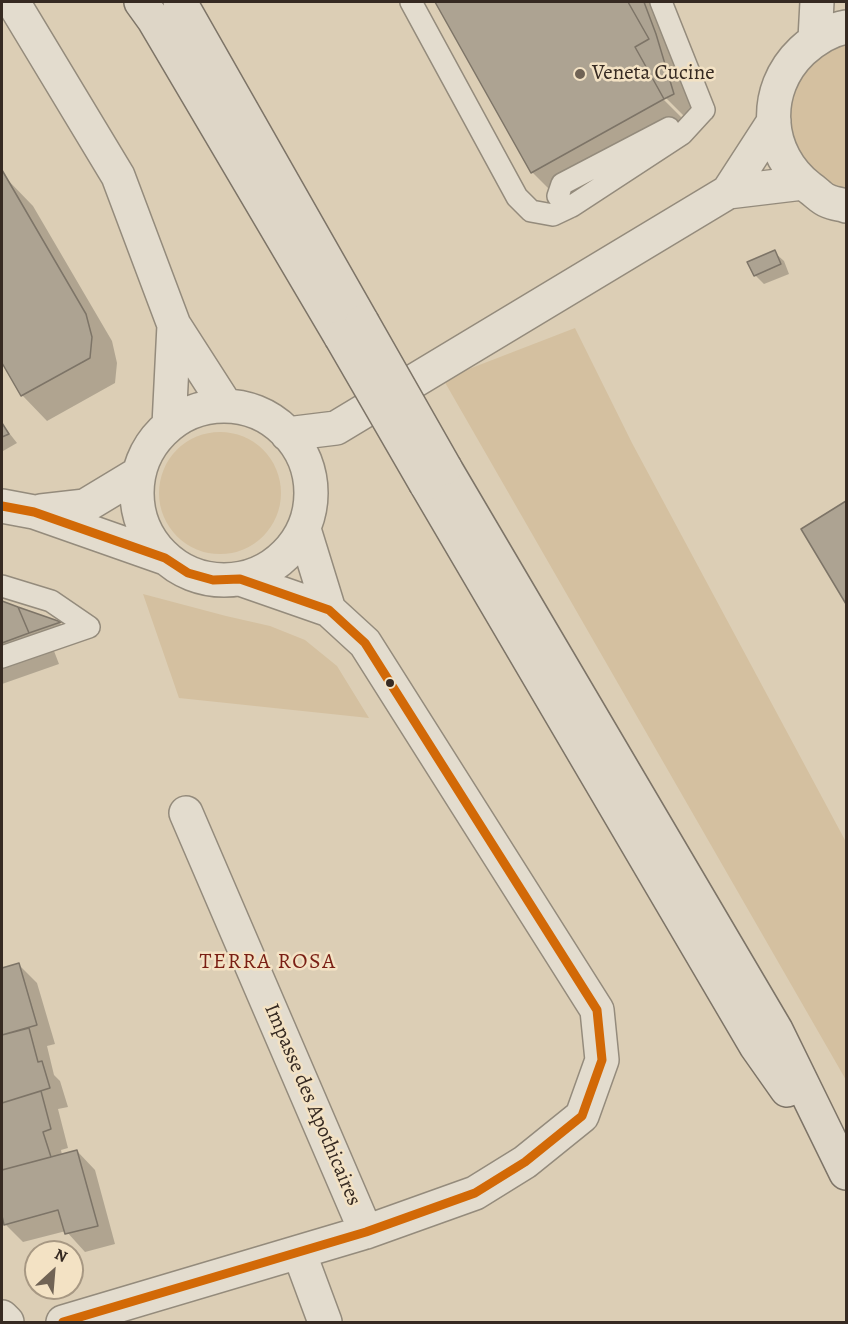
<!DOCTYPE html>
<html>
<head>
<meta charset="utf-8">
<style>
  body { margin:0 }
  #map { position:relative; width:848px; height:1324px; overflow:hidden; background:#dcceb5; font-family:Alegreya,serif }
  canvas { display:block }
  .frame { position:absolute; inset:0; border:3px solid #362a22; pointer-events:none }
  .north { position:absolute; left:24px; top:1240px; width:60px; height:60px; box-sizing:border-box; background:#f3e2c4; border:2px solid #a79883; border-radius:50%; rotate:26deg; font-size:16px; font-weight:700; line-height:24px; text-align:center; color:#362a22 }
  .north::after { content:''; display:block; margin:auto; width:21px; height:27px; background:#706355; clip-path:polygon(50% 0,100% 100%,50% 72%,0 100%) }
</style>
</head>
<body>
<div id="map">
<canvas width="848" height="1324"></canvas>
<div class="frame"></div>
<div class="north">N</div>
</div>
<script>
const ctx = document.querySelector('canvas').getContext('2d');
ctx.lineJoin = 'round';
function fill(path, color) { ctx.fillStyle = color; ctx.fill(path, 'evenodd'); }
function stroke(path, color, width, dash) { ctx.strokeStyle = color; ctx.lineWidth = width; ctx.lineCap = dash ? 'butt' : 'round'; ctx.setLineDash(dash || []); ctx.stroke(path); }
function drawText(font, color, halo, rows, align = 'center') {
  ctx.font = font + ' Alegreya,serif'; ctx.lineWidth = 5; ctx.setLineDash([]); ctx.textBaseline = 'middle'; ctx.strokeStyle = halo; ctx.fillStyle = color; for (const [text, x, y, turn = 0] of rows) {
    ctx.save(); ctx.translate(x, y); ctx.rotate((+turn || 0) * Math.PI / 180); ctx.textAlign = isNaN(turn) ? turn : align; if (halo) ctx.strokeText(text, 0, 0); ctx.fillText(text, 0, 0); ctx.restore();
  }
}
fill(new Path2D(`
  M846 28V205L803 183 776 97Z
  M575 328 632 443 846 842V1080L443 379Z
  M159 493a61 61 0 1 1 122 0a61 61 0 1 1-122 0Z
  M143 594 226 616 270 626 305 640 337 666 369 718 179 698Z`), '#d4c0a0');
fill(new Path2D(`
  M436 2H659L698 119 691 123 660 92 658 94 694 130 563 203 533 173Z
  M2 174 33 206 112 341 117 363 115 383 47 421 22 395 2 360Z
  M774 252 784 261 789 274 764 284 755 275Z
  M2 424 17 443 3 451 2 449Z
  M846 503V601L803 529Z
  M2 603 60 623 68 631 49 638 59 664 2 684Z
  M19 965 37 983 55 1044 47 1046 54 1075 60 1081 68 1107 58 1109 68 1148 61 1150 62 1155 77 1151 95 1170 115 1244 85 1252 66 1231 23 1242 5 1224 2 1210V970Z`), '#0003');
const building = new Path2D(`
  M435 2H628L649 39 635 47 664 99 531 173Z
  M628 2H644L656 34 674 94 664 99 635 47 649 39Z
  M2 170 86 314 92 337 90 358 21 396 2 363Z
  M775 250 781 264 754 276 747 262Z
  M2 423 9 434 2 437Z
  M846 501V604L801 529Z
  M2 601 18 607 29 633 2 643Z
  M18 607 61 622 29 633Z
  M19 963 37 1025 2 1035V968Z
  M29 1028 38 1062 42 1061 50 1088 2 1103V1035Z
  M41 1091 51 1129 43 1132 51 1157 2 1170V1103Z
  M77 1150 98 1226 65 1234 58 1210 4 1225 2 1216V1170Z`);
fill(building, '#ada392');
stroke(building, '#7d7467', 1.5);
const service = new Path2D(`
  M411 2 517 197 531 211 553 215 572 206 682 134 704 110
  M661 2 704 110
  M572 206 564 205 558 196 562 184 669 128
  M2 586 51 601 89 627 2 657`);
const minor = new Path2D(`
  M13 2 118 176 174 325 226 406
  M846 27C829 30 815 39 802 51 761 90 765 154 810 188 816 192 822 199 828 201 834 204 841 204 846 206
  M815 39 817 2
  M774 121 728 192 803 183
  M137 493a87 87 0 1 1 174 0a87 87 0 1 1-174 0Z
  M169 425 174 325
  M287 434 336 428 728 192
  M2 506 34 512 165 558
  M41 511 85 506 138 474
  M304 529 329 610
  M186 813 366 1232
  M299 1252 325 1322
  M2 1317 7 1322
  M63 1322 366 1232 475 1193 525 1162 582 1116 602 1060 597 1010 365 643 329 610 240 579`);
const primary = new Path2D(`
  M141 2 154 20 341 337
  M180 2 362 322
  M445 468 776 1030 846 1173
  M426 484 756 1046 787 1090`);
stroke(service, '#948b7c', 24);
stroke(minor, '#948b7c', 36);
stroke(primary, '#7d7467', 36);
stroke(service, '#e3dcce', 21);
stroke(minor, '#e3dcce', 33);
stroke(primary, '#ded6c7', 33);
const primaryBridge = new Path2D(`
  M362 322 445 468
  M341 337 426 484`);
stroke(primaryBridge, '#7d7467', 36, []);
stroke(primaryBridge, '#ded6c7', 33);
stroke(new Path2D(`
  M2 506 34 512 165 558 188 573 213 580 240 579 329 610 365 643 597 1010 602 1060 582 1116 525 1162 475 1193 366 1232 63 1322`), '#d26907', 9);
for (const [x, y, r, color] of [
  [580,74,6,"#706355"],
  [390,683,5,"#362a22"]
]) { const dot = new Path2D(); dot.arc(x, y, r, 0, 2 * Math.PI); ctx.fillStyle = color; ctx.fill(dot); stroke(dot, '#f3e2c4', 2); }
drawText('21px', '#362a22', '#f3e2c4', [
  ["Veneta Cucine",592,74]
], 'left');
drawText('21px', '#362a22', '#f3e2c4', [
  ["Impasse des Apothicaires",312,1105,67]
]);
ctx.letterSpacing = '1.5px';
drawText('22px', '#7a1f14', '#f3e2c4', [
  ["TERRA ROSA",268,963]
]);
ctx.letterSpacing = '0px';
</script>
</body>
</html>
